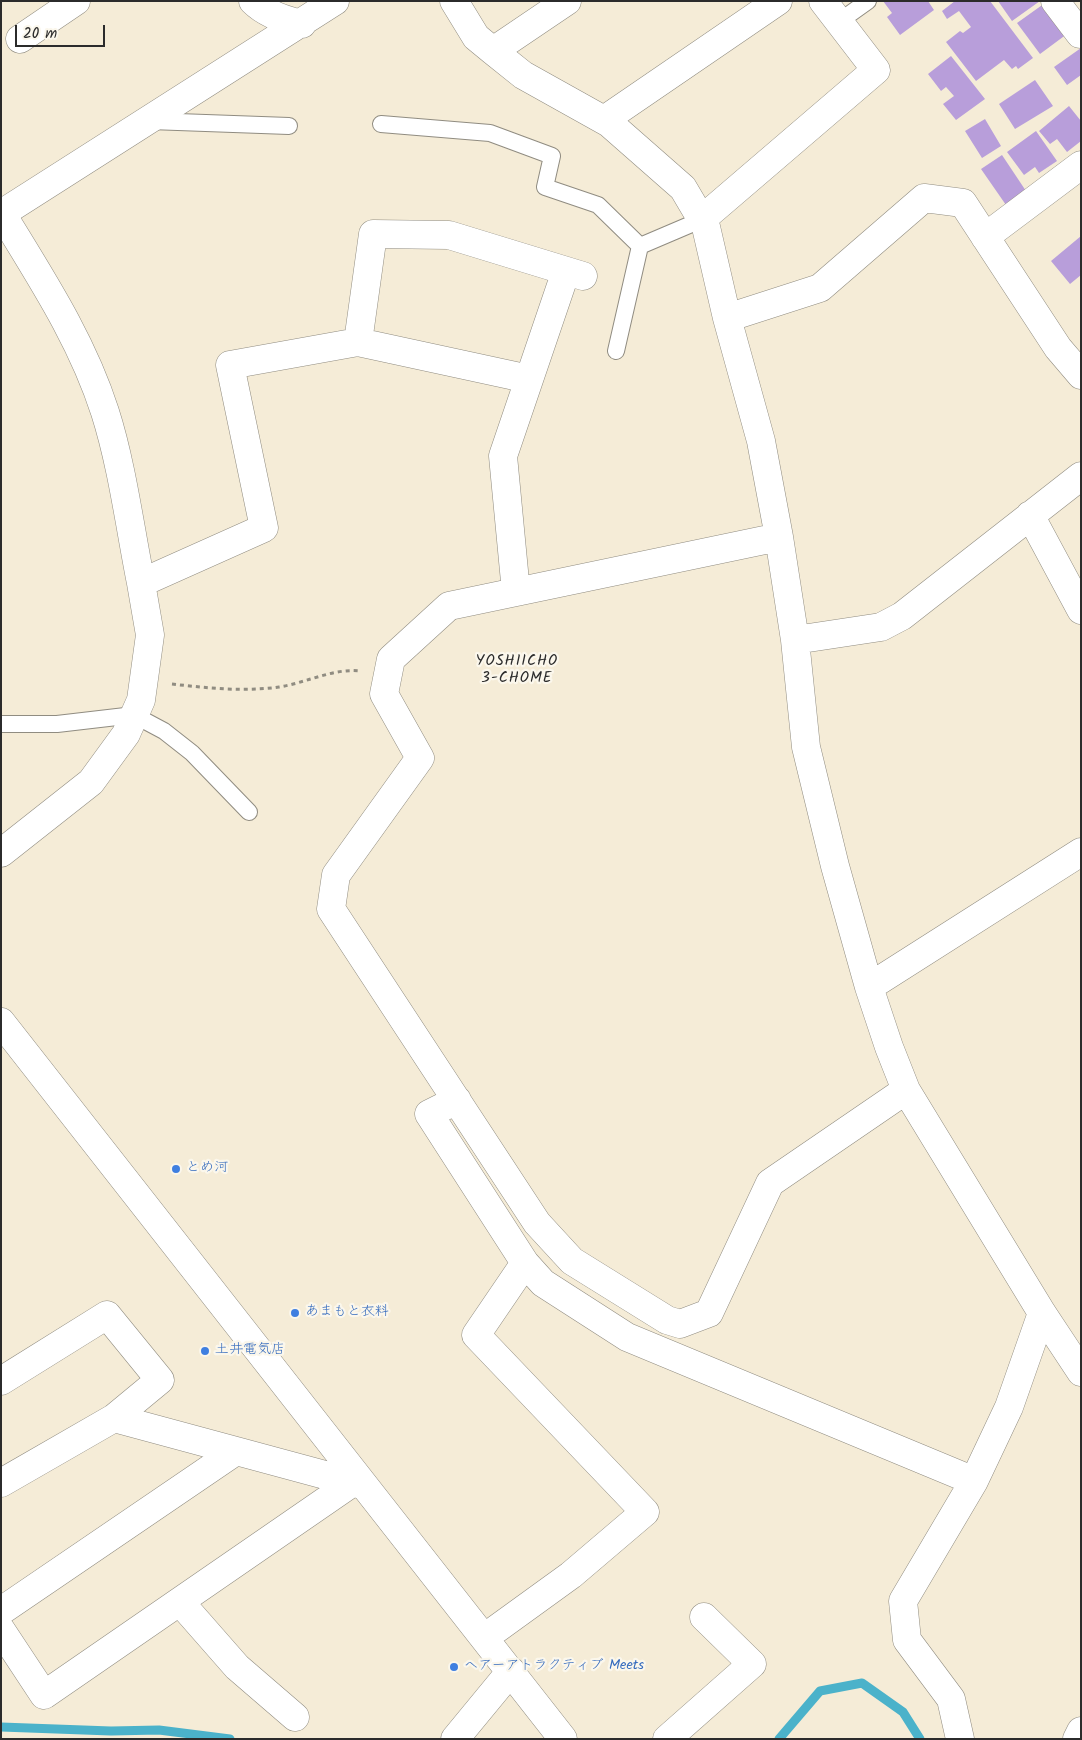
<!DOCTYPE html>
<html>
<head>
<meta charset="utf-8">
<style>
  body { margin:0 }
  #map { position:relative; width:1082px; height:1740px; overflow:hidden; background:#f5ecd7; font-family:Kalam,sans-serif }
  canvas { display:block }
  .frame { position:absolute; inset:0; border:2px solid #2b2b2b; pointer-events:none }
  .scale { position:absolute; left:15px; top:25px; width:90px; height:22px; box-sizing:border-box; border:2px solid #2b2b2b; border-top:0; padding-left:6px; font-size:15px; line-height:18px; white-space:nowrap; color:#2b2b2b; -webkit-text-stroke:4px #fbf7ec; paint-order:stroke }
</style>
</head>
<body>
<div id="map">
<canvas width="1082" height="1740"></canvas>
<div class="frame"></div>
<div class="scale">20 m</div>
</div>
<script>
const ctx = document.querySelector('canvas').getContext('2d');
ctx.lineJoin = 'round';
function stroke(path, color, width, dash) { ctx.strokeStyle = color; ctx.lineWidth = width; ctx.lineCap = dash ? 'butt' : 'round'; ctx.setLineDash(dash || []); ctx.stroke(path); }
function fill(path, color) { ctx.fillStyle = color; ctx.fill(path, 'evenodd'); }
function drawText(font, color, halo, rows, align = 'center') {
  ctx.font = font + ' Kalam,"Klee One",sans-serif'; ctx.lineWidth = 4.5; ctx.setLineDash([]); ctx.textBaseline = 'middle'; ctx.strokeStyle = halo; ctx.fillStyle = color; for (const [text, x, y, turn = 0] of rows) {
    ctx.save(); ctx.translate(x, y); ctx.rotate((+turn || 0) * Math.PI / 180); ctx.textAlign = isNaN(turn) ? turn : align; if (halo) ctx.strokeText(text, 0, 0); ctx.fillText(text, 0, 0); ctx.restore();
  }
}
stroke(new Path2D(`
  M1 1727 111 1731 159 1730 230 1739
  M779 1739 820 1691 862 1683 903 1712 920 1739`), '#4bb2ca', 9);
fill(new Path2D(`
  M883 1H928L934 10 900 35 887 17 892 13Z
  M955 1H990L1033 58 1018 69 1016 66 1012 69 1004 60 976 81 946 42 960 31 963 33 971 27 959 11 947 19 942 11Z
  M998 1H1040L1012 21Z
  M1045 3 1067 34 1040 54 1017 23Z
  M1081 48V75L1067 85 1054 67Z
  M951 56 985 99 956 120 943 104 954 96 946 87 941 91 928 74Z
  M1035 80 1053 106 1015 129 999 104Z
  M1069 106 1081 121V141L1067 152 1057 139 1050 144 1039 131Z
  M985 119 1001 146 982 158 965 131Z
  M1036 131 1057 161 1039 173 1035 167 1024 175 1007 152Z
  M1002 155 1026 191 1006 205 981 169Z
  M1081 236V275L1070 284 1051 261Z`), '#b89eda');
const lane = new Path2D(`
  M840 21 868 1
  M150 121 289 126
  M381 124 490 133 552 156 545 187 598 205 640 246
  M616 351 640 246 701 220
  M1 724H57L134 715 164 731 192 753 249 812`);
const street = new Path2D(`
  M253 1C266 14 284 20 302 24
  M454 1 476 37 493 51 523 75 609 123 683 188 706 227 727 318 761 441 779 537 795 640 806 747 835 866 869 987 889 1047 906 1090 1042 1313 1081 1372
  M1055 1 1080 34
  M20 39 76 1
  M493 51 567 1
  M604 120 778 1
  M1 214 335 1
  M2 214C41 278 82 340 105 412 122 465 130 528 141 583
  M701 220 876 70 823 1
  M985 237 1081 165
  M727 318 820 288 924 198 963 203 1058 348 1081 375
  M358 342 373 234 449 235 583 276
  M1030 515 1081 610
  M779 537 449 606 391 659 384 694 420 758 336 875 331 909 537 1223 572 1261 667 1320 680 1324 709 1313 770 1183 906 1090
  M516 592 503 456 566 271
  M795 640 881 627 902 616 1081 476
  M1 853 91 782 126 734 141 700 150 635 141 583 264 528 230 365 358 342 529 379
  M869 987 1081 852
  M1 1022 563 1739
  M457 1100 429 1114 525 1263 543 1283 627 1337 974 1481
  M1 1381 107 1315 160 1380 114 1418
  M1 1483 114 1418 362 1485
  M180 1602 237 1667 295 1717
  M1 1611 236 1451
  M1 1630 44 1695 353 1482
  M484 1638 571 1575 645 1512 476 1335 525 1263
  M455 1739 511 1671
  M667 1739 752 1664 704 1617
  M960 1739 951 1699 907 1640 903 1601 974 1481 1009 1407 1042 1313`);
const secondary = new Path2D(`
  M1077 1739 1081 1731`);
stroke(lane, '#908c81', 18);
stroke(street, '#908c81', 29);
stroke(secondary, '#908c81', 29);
stroke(new Path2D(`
  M172 684C207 688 243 692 279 687 306 683 333 668 360 671`), '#908c81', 3, [4, 4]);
stroke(lane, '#fff', 16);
stroke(street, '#fff', 28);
stroke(secondary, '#fff', 28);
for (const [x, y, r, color] of [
  [176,1169,5,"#3f7fe0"],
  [295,1313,5,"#3f7fe0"],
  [205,1351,5,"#3f7fe0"],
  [454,1667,5,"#3f7fe0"]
]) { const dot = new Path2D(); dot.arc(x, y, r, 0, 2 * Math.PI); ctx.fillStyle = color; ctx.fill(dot); stroke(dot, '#fbf7ec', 2); }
drawText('14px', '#366cbe', '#fbf7ec', [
  ["とめ河",186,1169],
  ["あまもと衣料",305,1313],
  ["土井電気店",215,1351],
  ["ヘアーアトラクティブ Meets",464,1667]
], 'left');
ctx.letterSpacing = '1px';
drawText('15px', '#2b2b2b', '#fbf7ec', [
  ["YOSHIICHO",517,662],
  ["3-CHOME",517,679]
]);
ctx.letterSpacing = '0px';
</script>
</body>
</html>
